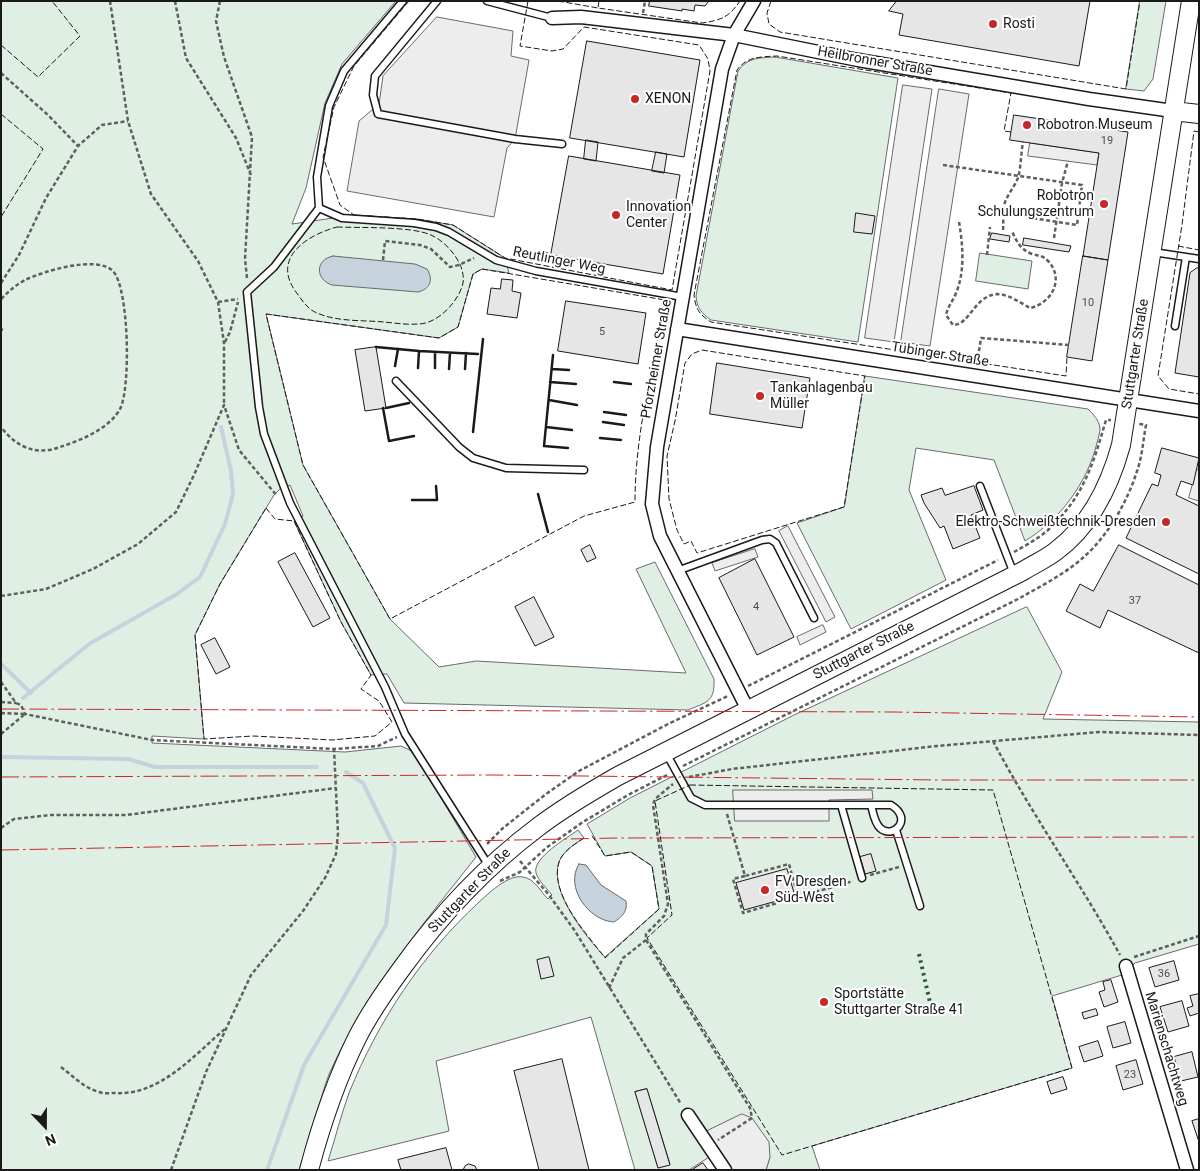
<!DOCTYPE html>
<html>
<head>
<meta charset="utf-8">
<style>
  body { margin:0 }
  #map { position:relative; width:1200px; height:1171px; overflow:hidden; background:#fff; font-family:Roboto,sans-serif }
  canvas { display:block }
  .frame { position:absolute; inset:0; border:2px solid #1a1a1a; pointer-events:none }
  .north { position:absolute; left:20px; top:1101px; width:50px; height:50px; -webkit-text-stroke:4px #fff; paint-order:stroke; rotate:158deg; font-size:14px; font-weight:700; line-height:20px; text-align:center; color:#1a1a1a }
  .north::after { content:''; display:block; margin:auto; width:18px; height:22px; background:#1a1a1a; clip-path:polygon(50% 0,100% 100%,50% 72%,0 100%) }
</style>
</head>
<body>
<div id="map">
<canvas width="1200" height="1171"></canvas>
<div class="frame"></div>
<div class="north">N</div>
</div>
<script>
const ctx = document.querySelector('canvas').getContext('2d');
ctx.lineJoin = 'round';
function fill(path, color) { ctx.fillStyle = color; ctx.fill(path, 'evenodd'); }
function stroke(path, color, width, dash) { ctx.strokeStyle = color; ctx.lineWidth = width; ctx.lineCap = dash ? 'butt' : 'round'; ctx.setLineDash(dash || []); ctx.stroke(path); }
function drawText(font, color, halo, rows, align = 'center') {
  ctx.font = font + ' Roboto,sans-serif'; ctx.lineWidth = 4; ctx.setLineDash([]); ctx.textBaseline = 'middle'; ctx.strokeStyle = halo; ctx.fillStyle = color; for (const [text, x, y, turn = 0] of rows) {
    ctx.save(); ctx.translate(x, y); ctx.rotate((+turn || 0) * Math.PI / 180); ctx.textAlign = isNaN(turn) ? turn : align; if (halo) ctx.strokeText(text, 0, 0); ctx.fillText(text, 0, 0); ctx.restore();
  }
}
const green = new Path2D(`
  M1 1H396L342 64 325 103 306 188 292 224 354 215 417 219 453 225 505 258 509 273 482 269 473 274 458 327 439 338 266 314 303 465 390 619 439 667 476 661 686 673 636 569 655 562 714 679C715 702 707 702 688 710L404 703 387 674 371 675 341 622 294 521 303 516 290 485 281 488 274 495 220 584 195 635 204 739 152 736V743L345 752 401 746 410 750 421 764 476 857C421 927 367 990 330 1072 325 1083 323 1094 319 1105 312 1126 306 1148 299 1170H1Z
  M1140 1H1166L1153 79 1144 91 1126 89Z
  M775 57 898 78 858 342 711 320C701 313 697 308 696 296L738 71C748 57 760 58 775 57Z
  M980 253 1032 261 1028 289 976 281Z
  M865 376 1088 409C1093 414 1099 420 1100 428 1100 433 1098 439 1097 443 1087 483 1060 520 1025 541L994 460 916 448 909 490 946 580 851 629 797 523 844 507Z
  M1027 607 1062 672 1043 719 1199 722V944L1135 963 1122 975 1052 996 1072 1068 812 1146 820 1170H766L770 1157 714 1154 689 1170H635L591 1017 436 1061 449 1131 328 1161C335 1139 341 1115 349 1093 378 1021 422 955 478 903 488 894 508 874 523 877 535 879 540 891 548 899L552 895C547 889 538 880 536 873 532 858 567 838 578 830L584 838C575 844 563 851 559 862 549 892 586 937 605 957L659 909 652 866 631 852 605 856 587 824 630 798 794 715ZM647 1089 670 1164 658 1168 635 1092Z`);
fill(green, '#e0efe3');
stroke(green, '#6a6a6a', 1);
const parking = new Path2D(`
  M437 17 513 31 511 56 529 60 515 139 507 148 494 217 347 191 359 121 379 104 383 76Z
  M903 85 932 89 894 342 865 338Z
  M939 89 969 94 930 346 901 342Z
  M1030 143 1099 153 1097 165 1028 156Z
  M1197 469 1199 470V501L1189 498Z
  M788 526 835 617 826 622 779 531Z
  M755 549 758 557 715 571 712 563Z
  M823 625 826 632 800 645 797 637Z
  M733 790H872L873 799 829 800V821H735Z
  M742 1114 752 1118 769 1142 770 1157 766 1170H725L701 1134Z`);
fill(parking, '#ededed');
stroke(parking, '#6a6a6a', 1);
const water = new Path2D(`
  M333 256 415 264 427 269C434 280 430 289 418 292L332 285C316 280 314 260 333 256Z
  M579 864 586 865 601 885 626 901C628 911 622 917 614 922 589 921 564 887 579 864Z`);
fill(water, '#c6d2dc');
stroke(water, '#6a6a6a', 1);
stroke(new Path2D(`
  M1 664 31 693
  M23 698 89 644 177 594 200 577 225 524 233 494 231 471 221 427
  M1 757 128 759 155 767H317
  M267 1170 304 1065 386 925 395 848 363 783 346 772`), '#c6d2dc', 4);
const building = new Path2D(`
  M650 1H709L705 6 695 5 694 11 682 9V11L649 6Z
  M897 1H1090L1079 66 899 35 903 14 889 11Z
  M587 41 700 60 684 157 570 138Z
  M1014 115 1128 132 1108 260 1083 256 1099 153 1010 140Z
  M586 140 598 142 596 161 584 159Z
  M656 152 667 154 664 173 652 171Z
  M569 156 680 175 663 274 551 255Z
  M856 213 875 216 872 234 854 232Z
  M992 233 1010 236 1009 242 990 239Z
  M1024 238 1071 246 1069 252 1023 245Z
  M1083 256 1108 260 1092 361 1067 357Z
  M1197 268H1199V377L1175 373 1190 273Z
  M502 279 513 280 512 291 521 293 517 318 487 314 491 288 500 289Z
  M566 301 646 313 638 364 558 351Z
  M376 347 386 408 365 411 355 350Z
  M717 363 810 378 802 428 710 414Z
  M1162 448 1199 458 1193 485 1181 481 1176 495 1199 506V574L1126 538 1152 484 1158 486 1161 475 1155 473Z
  M974 486 983 510 971 515 980 538 953 549 944 526 940 528 924 503 921 495 942 488 945 495Z
  M590 545 596 558 587 562 581 550Z
  M1119 545 1199 585V653L1108 610 1100 628 1066 611 1080 584 1093 591Z
  M295 553 330 618 313 627 278 562Z
  M755 559 794 637 757 655 719 578Z
  M534 597 554 637 535 646 515 607Z
  M215 638 230 667 216 674 201 645Z
  M871 854 876 871 865 874 860 857Z
  M787 869 795 896 744 910 736 883Z
  M549 957 554 976 541 979 537 960Z
  M1174 961 1179 980 1155 987 1149 968Z
  M1111 980 1118 1002 1104 1007 1099 992 1105 990 1103 982Z
  M1199 994V1013L1190 1016 1187 1008 1193 1006 1190 996Z
  M1182 1001 1189 1026 1168 1032 1160 1007Z
  M1096 1009 1098 1015 1084 1019 1082 1013Z
  M1125 1022 1131 1043 1113 1048 1107 1027Z
  M1098 1041 1103 1056 1084 1062 1079 1047Z
  M1192 1052 1198 1077 1181 1081 1174 1057Z
  M562 1059 589 1170H539L514 1071Z
  M1136 1060 1143 1084 1123 1090 1116 1066Z
  M1063 1077 1067 1089 1051 1094 1047 1082Z
  M647 1089 670 1165 658 1168 635 1092Z
  M1199 1119V1142L1192 1121Z
  M446 1148 452 1170H401L398 1160Z
  M703 1163 708 1170H692Z
  M469 1164 475 1166 477 1170H463L465 1166Z`);
fill(building, '#e6e6e6');
stroke(building, '#1a1a1a', 1);
const lane = new Path2D(`
  M403 1 344 71 329 106 317 177 319 208 342 218 414 223 436 227 449 232 496 260 536 271 683 297
  M437 1 375 76 373 95 378 114 515 139 562 144
  M487 1 552 18
  M319 208 274 267 247 292 259 407 264 434 290 503 385 687 405 734 489 866
  M1153 252 1199 259
  M1175 326 1186 257
  M396 381 459 447 473 458 506 468 584 470
  M980 486 1014 574
  M677 571 762 540 770 539 776 543 814 618
  M666 753 691 798 705 805H891C914 819 893 840 880 828 874 822 873 812 871 805
  M841 805 862 878
  M896 830 920 906`);
const street = new Path2D(`
  M552 18 581 17 734 35 858 60 1089 99 1173 111
  M677 329 1199 411
  M748 710 660 536 652 504 657 447 722 69 734 35 754 1
  M1126 966 1187 1170
  M688 1115 725 1170`);
const secondary = new Path2D(`
  M1173 111 1199 114
  M309 1170C321 1125 336 1080 357 1038 369 1014 385 991 402 968 440 915 485 867 538 827 563 808 590 792 618 776L1023 571C1034 564 1046 559 1056 551 1091 525 1110 485 1121 445L1191 1`);
stroke(lane, '#1a1a1a', 9);
stroke(street, '#1a1a1a', 15);
stroke(secondary, '#1a1a1a', 20);
stroke(new Path2D(`
  M110 1 128 121 151 194 198 261 218 302 224 343V405
  M175 1 186 58 236 138 251 175
  M220 1 216 21 224 57 252 137 245 259 247 278
  M643 13 645 1
  M1 73 48 115 78 146
  M943 165 1082 185 1077 225 1026 217
  M959 222C963 245 965 272 956 293 953 301 948 306 946 315L953 325C970 325 974 296 997 294 1008 294 1021 303 1030 308 1053 303 1065 277 1047 260 1042 255 1038 256 1032 254 1021 250 1016 241 1012 231
  M1003 230C1004 222 1002 213 1004 206 1006 196 1014 188 1018 178 1021 167 1021 153 1023 142
  M1054 238 1062 183 1068 161
  M987 255 990 227
  M383 260 385 241 420 245 431 249 450 267 459 265 474 258
  M1 283 19 255 46 198 78 146 102 125 128 121
  M1 299C9 291 16 285 25 280 44 271 96 255 113 271 129 288 131 388 120 409 109 429 81 440 60 447 36 456 16 447 1 427
  M218 302 238 299
  M1 329 3 330
  M225 342 230 332 238 302
  M977 364 981 338 1069 345
  M1014 552C1025 546 1037 539 1047 531 1083 498 1093 465 1106 420H1111
  M1 596 46 589 93 569 138 544 176 512 194 475 224 405 239 450 277 496
  M1 682 16 703 21 705 25 714 152 740 334 749 378 746 397 737
  M748 686 998 560
  M1 702 16 703
  M1 713 24 714
  M1 734 25 714
  M993 741C1032 815 1080 882 1120 955
  M683 766 1018 599C1041 586 1067 573 1086 555 1108 535 1127 502 1136 474 1142 459 1143 441 1146 425L1139 424
  M689 777 732 769 937 746 1099 732 1199 735
  M727 814 745 876 789 864 798 897 853 881
  M1 828 14 819 51 815H126L336 788
  M487 844 503 828 546 794 579 771 668 724 728 696
  M520 861 549 895 575 931 681 1104
  M870 875 899 867
  M745 876 733 879 743 913 798 897
  M500 881 520 872 546 848 583 822 628 795 667 775
  M646 940 750 1108 752 1118 718 1140
  M1134 957 1199 936
  M609 988 623 958 646 940V934L664 916 668 904 653 805 655 799 673 784
  M61 1067C73 1076 84 1088 99 1092 104 1094 110 1093 115 1093 160 1096 194 1055 226 1028
  M171 1170 206 1072 251 975 303 911 325 878 336 854 338 833 334 749`), '#5f5f5f', 2.5, [4, 2.5]);
stroke(lane, '#fff', 6);
stroke(street, '#fff', 12);
stroke(secondary, '#fff', 18);
stroke(new Path2D(`
  M919 954 931 1007`), '#2b5a34', 4, [2.5, 4]);
stroke(new Path2D(`
  M409 1 354 66 334 107 323 157 340 205 354 215 417 219 453 225 505 258 672 290 710 71 708 59 699 45 584 27 563 49 552 51 520 46 528 1
  M558 1 598 8 599 6
  M599 1 598 8 702 23C722 20 729 17 740 1
  M771 1 767 13 769 24 780 32 1126 89 1140 1
  M1 45 38 77 80 36 52 1
  M1 114 43 149 1 217
  M1011 132 1004 131 1011 93 777 56C761 57 747 56 737 70L694 295C696 310 699 314 711 322L1066 376 1067 357
  M1199 132 1194 131 1182 225 1158 376 1169 389 1199 394
  M337 227C360 228 411 226 431 235 447 242 466 264 463 283 459 301 438 324 418 324 407 325 395 323 384 322 363 320 337 322 317 313 307 309 302 300 296 292 271 258 307 235 337 227Z
  M1178 246 1199 250
  M482 269 665 300C653 367 635 434 635 502L584 516 390 619 303 465 266 314 439 338 458 327 473 274Z
  M702 350 865 376 844 507 697 553 691 541 684 544 677 530 669 499 667 456 675 421 685 363 692 354Z
  M266 508 275 519 294 521 341 622 371 675 361 689 379 701 392 722 375 736 332 740 253 736 204 739 195 635 220 584Z
  M690 785 993 790 1072 1068 782 1155 647 938 672 915 655 801Z
  M584 838C575 844 563 851 559 862 549 894 587 934 605 958L659 909 652 866 631 852 605 856 591 834`), '#1a1a1a', 1, [6, 2.5]);
stroke(new Path2D(`
  M376 347 419 351 478 354
  M553 355 544 446 568 448
  M395 366 398 349
  M418 368 419 351
  M435 368V352
  M449 369 450 353
  M465 369 466 353
  M552 369 569 370
  M550 382 576 384
  M614 382 631 384
  M549 400 577 405
  M383 408 389 441 414 436
  M386 408 409 403
  M604 412 626 415
  M603 422 624 425
  M546 427 572 430
  M473 432 483 339
  M600 438 621 440
  M538 494 548 532
  M412 500H437L436 486`), '#1a1a1a', 2.5);
stroke(new Path2D(`
  M1 709 894 712 1199 717
  M1 777 493 775 940 780H1199
  M1 850 618 838 1199 837`), '#c62828', 1, [18, 4, 2.5, 4]);
for (const [x, y, r, color] of [
  [993,24,5,"#c62828"],
  [635,99,5,"#c62828"],
  [1027,125,5,"#c62828"],
  [1104,204,5,"#c62828"],
  [616,215,5,"#c62828"],
  [760,396,5,"#c62828"],
  [1166,522,5,"#c62828"],
  [765,890,5,"#c62828"],
  [824,1002,5,"#c62828"]
]) { const dot = new Path2D(); dot.arc(x, y, r, 0, 2 * Math.PI); ctx.fillStyle = color; ctx.fill(dot); stroke(dot, '#fff', 2); }
drawText('11px', '#4d4d4d', null, [
  ["19",1107,141],
  ["10",1088,303],
  ["5",602,332],
  ["37",1135,601],
  ["4",756,607],
  ["36",1164,974],
  ["23",1130,1075]
]);
drawText('14px', '#1a1a1a', '#fff', [
  ["Rosti",1003,24],
  ["XENON",645,99],
  ["Robotron Museum",1037,125],
  ["Robotron",1094,196,"right"],
  ["Schulungszentrum",1094,212,"right"],
  ["Innovation",626,207],
  ["Center",626,223],
  ["Tankanlagenbau",770,388],
  ["Müller",770,404],
  ["Elektro-Schweißtechnik-Dresden",1156,522,"right"],
  ["FV Dresden",775,882],
  ["Süd-West",775,898],
  ["Sportstätte",834,994],
  ["Stuttgarter Straße 41",834,1010]
], 'left');
drawText('14px', '#1a1a1a', '#fff', [
  ["Heilbronner Straße",875,62,10],
  ["Reutlinger Weg",559,261,11],
  ["Stuttgarter Straße",1136,354,-81],
  ["Tübinger Straße",940,355,9],
  ["Pforzheimer Straße",657,359,-80],
  ["Stuttgarter Straße",864,651,-27],
  ["Stuttgarter Straße",470,891,-46],
  ["Marienschachtweg",1166,1049,73]
]);
</script>
</body>
</html>
